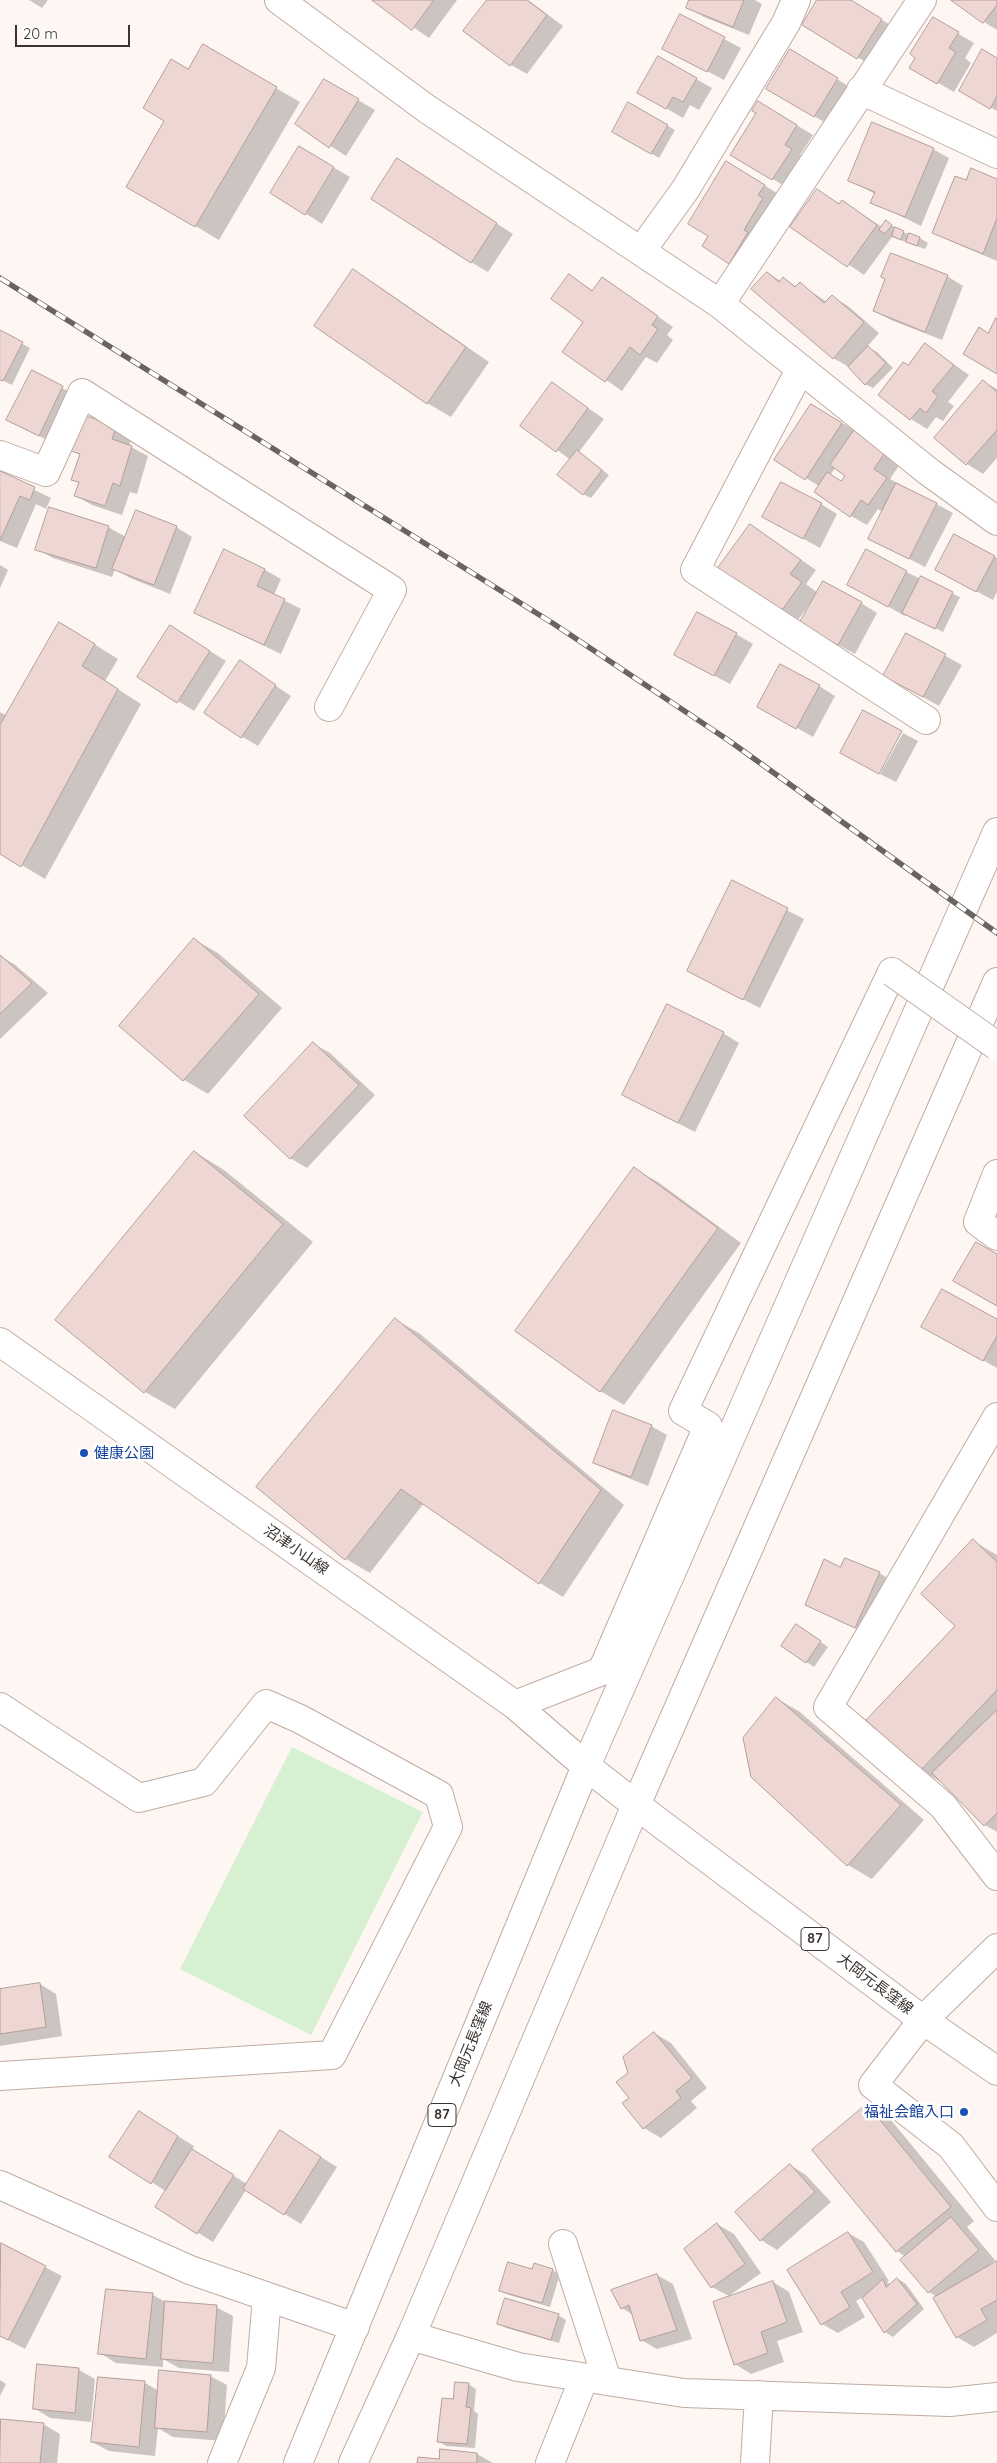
<!DOCTYPE html>
<html>
<head>
<meta charset="utf-8">
<style>
  body { margin:0 }
  #map { position:relative; width:997px; height:2463px; overflow:hidden; background:#fef6f2; font-family:Quicksand,sans-serif }
  canvas { display:block }
  .scale { position:absolute; left:15px; top:25px; width:115px; height:22px; box-sizing:border-box; border:2px solid #3b332f; border-top:0; padding-left:6px; font-size:15px; line-height:18px; white-space:nowrap; color:#3b332f; -webkit-text-stroke:4px #fff; paint-order:stroke }
</style>
</head>
<body>
<div id="map">
<canvas width="997" height="2463"></canvas>
<div class="scale">20 m</div>
</div>
<script>
const ctx = document.querySelector('canvas').getContext('2d');
ctx.lineJoin = 'round';
function fill(path, color) { ctx.fillStyle = color; ctx.fill(path, 'evenodd'); }
function stroke(path, color, width, dash) { ctx.strokeStyle = color; ctx.lineWidth = width; ctx.lineCap = dash ? 'butt' : 'round'; ctx.setLineDash(dash || []); ctx.stroke(path); }
function drawText(font, color, halo, rows, align = 'center') {
  ctx.font = font + ' Quicksand,"Noto Sans JP",sans-serif'; ctx.lineWidth = 5; ctx.setLineDash([]); ctx.textBaseline = 'middle'; ctx.strokeStyle = halo; ctx.fillStyle = color; for (const [text, x, y, turn = 0] of rows) {
    ctx.save(); ctx.translate(x, y); ctx.rotate((+turn || 0) * Math.PI / 180); ctx.textAlign = isNaN(turn) ? turn : align; if (halo) ctx.strokeText(text, 0, 0); ctx.fillText(text, 0, 0); ctx.restore();
  }
}
fill(new Path2D(`
  M292 1747 423 1812 311 2035 180 1969Z`), '#d8f0d2');
fill(new Path2D(`
  M29 0H48L42 8Z
  M374 0H457L429 38Z
  M488 0H528L563 26 527 74 511 65Z
  M690 0H755L762 4 749 35 704 17 687 7Z
  M818 0H849L897 29 874 67 804 25Z
  M954 0H997V30L984 22Z
  M681 16 741 48 724 80 680 57Z
  M933 19 974 43 965 58 971 63 954 92 911 67Z
  M203 46 300 102 219 240 128 186 166 120Z
  M658 58 712 88 699 110 690 105 683 118 638 92Z
  M997 59V111L961 90Z
  M806 60 853 89 831 126 768 89Z
  M324 80 375 110 346 156 297 124Z
  M629 104 675 130 659 158 613 131Z
  M775 112 813 135 800 155 808 160 789 189 732 154Z
  M300 148 350 177 322 224 272 192Z
  M933 149 949 158 921 226 872 202 875 194 849 180Z
  M398 160 513 234 488 272 471 262Z
  M743 172 780 195 746 272 704 246Z
  M997 180V261L950 241 933 232 966 181Z
  M817 190 840 204 842 201 882 227 886 221 900 231 920 238 928 243 925 249 892 237 864 275 792 226Z
  M354 271 377 285 489 362 451 417 427 403Z
  M767 273 781 281 783 278 797 287 800 284 827 302 832 297 848 306 879 333 867 347 877 352 893 368 873 388 865 384 849 367 833 358Z
  M570 276 594 291 603 278 673 327 667 335 673 340 657 363 646 357 622 391 564 351 585 322Z
  M947 276 963 286 942 340 891 320 874 311Z
  M0 332 30 348 12 385 0 379Z
  M925 344 969 375 948 402 954 406 943 421 936 417 927 429 911 419 879 394 908 366Z
  M32 372 79 397 56 444 24 429Z
  M984 382 997 389V458L983 474 967 464 936 438Z
  M552 383 604 419 579 452 609 475 591 498 583 494 571 460 522 425Z
  M828 415 904 458 890 479 953 513 925 567 870 539 883 512 878 509 867 525 851 516 819 486 776 460ZM836 467 847 475 842 482 830 475Z
  M83 417 132 436 129 446 148 456 137 494 130 492 122 515 92 505 76 496 80 483 73 479 80 455 73 451Z
  M0 473 51 498 46 509 36 504 17 548 0 541Z
  M821 504 837 514 820 548 780 526Z
  M751 525 816 570 806 584 818 593 861 603 877 613 855 654 817 633 810 604 797 621 720 568Z
  M108 527 126 537 176 527 192 537 170 594 130 578 115 569 112 577 53 558 37 549Z
  M955 536 997 558V592L993 600 953 579Z
  M0 565 8 570 0 588Z
  M265 570 281 579 274 595 301 609 281 654 196 613Z
  M906 572 960 597 943 632 906 613 905 616 865 594Z
  M736 634 753 644 730 684 692 664Z
  M907 635 962 665 939 706 901 685Z
  M83 637 118 659 105 681 141 704 45 879 0 852V712L7 716Z
  M187 637 226 661 194 711 139 677Z
  M240 662 291 696 258 746 241 736Z
  M819 686 835 696 813 737 759 706Z
  M903 733 918 741 896 782 880 774Z
  M732 882 804 919 760 1008 688 971Z
  M195 940 218 953 282 1008 208 1094 184 1080 121 1026Z
  M0 956 14 964 48 993 0 1039Z
  M723 1033 739 1043 695 1132 623 1095Z
  M314 1044 330 1053 375 1095 307 1168 290 1158Z
  M195 1152 224 1170 313 1242 175 1409 145 1392 57 1320Z
  M634 1169 658 1182 741 1243 624 1405 600 1391Z
  M396 1320 419 1333 624 1505 563 1597 540 1583 424 1503 370 1573 346 1559 258 1487Z
  M997 1320V1368L939 1336Z
  M651 1426 667 1435 648 1486 611 1471 595 1462Z
  M973 1541 997 1555V1832L985 1825 944 1784 921 1770 957 1626Z
  M840 1568 879 1573 896 1583 871 1636 807 1604Z
  M804 1630 828 1647 814 1667 783 1646Z
  M776 1698 800 1712 924 1820 872 1879 848 1865 752 1776Z
  M40 1984 56 1994 62 2036 0 2046V1990Z
  M654 2033 671 2043 707 2088 691 2101 697 2108 661 2138 644 2128 624 2103 631 2098 630 2073Z
  M867 2106 891 2120 974 2221 967 2227 995 2260 988 2267 997 2262V2333L974 2347 957 2337 935 2299 937 2297 929 2292 906 2257 897 2251 814 2150Z
  M140 2113 194 2146 192 2150 247 2184 297 2142 337 2167 301 2224 246 2190 213 2242 197 2232 167 2192 111 2156Z
  M790 2165 806 2175 831 2202 777 2250 761 2240Z
  M717 2224 734 2234 761 2273 729 2296 712 2287Z
  M848 2233 864 2242 889 2281 887 2282 891 2285 898 2279 906 2284 924 2309 893 2337 885 2332 863 2297 856 2301 865 2317 838 2333 822 2324Z
  M2 2245 62 2276 25 2349 0 2336Z
  M552 2270 560 2274 550 2307 509 2295 501 2291 533 2271Z
  M657 2275 673 2284 692 2339 657 2349 641 2340 633 2315 622 2308Z
  M773 2282 789 2292 803 2332 777 2341 784 2362 751 2374 735 2364Z
  M153 2295 167 2303 216 2307 233 2316 229 2372 179 2368 163 2359V2367L116 2363 100 2353Z
  M558 2315 566 2320 559 2343 506 2328 498 2323Z
  M79 2370 95 2379 91 2422 50 2418 34 2408Z
  M210 2376 227 2385 223 2441 173 2437 158 2428 155 2456 109 2451 92 2442 145 2383 159 2391Z
  M0 2380 6 2384 0 2396Z
  M468 2384 476 2389 474 2411 478 2414 475 2448 446 2446 438 2441 454 2401Z
  M2 2420 43 2424 60 2434 57 2463H0Z
  M441 2451 477 2454 493 2463H418L440 2460Z`), '#0003');
const building = new Path2D(`
  M372 0H434L412 30Z
  M487 0H527L547 15 510 66 463 31Z
  M689 0H744L733 27 686 8Z
  M817 0H851L882 19 857 59 802 25Z
  M951 0H997V5L983 23Z
  M680 14 725 37 707 72 662 49Z
  M933 17 959 32 949 48 956 52 937 84 909 68 915 58 910 54Z
  M203 44 277 87 195 227 126 187 164 121 143 108 171 59 188 69Z
  M790 49 838 78 814 117 766 89Z
  M982 49 997 58V96L990 109 959 91Z
  M658 56 697 78 683 102 673 97 666 109 637 93Z
  M324 79 359 99 329 148 295 124Z
  M758 101 797 125 785 145 792 149 772 180 730 155 756 113 752 111Z
  M628 102 668 125 651 154 612 132Z
  M872 122 934 148 905 217 870 203 875 192 848 181Z
  M299 146 334 167 305 215 270 193Z
  M397 158 497 223 471 263 371 199Z
  M726 161 765 185 758 195 763 198 744 230 748 232 729 264 702 246 708 236 688 224Z
  M971 168 997 179V218L983 254 932 233 955 176 966 180Z
  M817 189 839 204 842 200 877 225 847 267 790 227Z
  M886 220 892 225 885 234 879 230Z
  M895 227 904 231 901 240 892 236Z
  M909 233 920 237 917 246 906 242Z
  M891 253 948 275 925 332 873 311 885 279 881 277Z
  M353 269 466 347 427 404 314 326Z
  M767 272 779 282 783 277 795 287 800 282 824 303 832 295 864 322 833 359 751 289Z
  M569 274 592 291 602 277 658 316 652 325 658 329 640 355 630 347 605 382 562 352 583 322 551 299Z
  M996 318 997 319V374L963 354 979 327 988 333Z
  M0 330 23 342 3 381 0 380Z
  M925 343 954 365 932 391 938 396 926 413 920 408 910 420 878 395 903 362 908 365Z
  M868 346 886 363 865 385 848 367Z
  M32 370 63 386 39 436 6 420Z
  M983 380 997 392V430L966 465 934 438Z
  M552 382 588 408 556 452 520 426Z
  M811 404 842 423 805 480 774 460Z
  M82 415 117 425 112 439 132 446 120 486 113 483 105 506 74 496 79 482 71 480 80 454 71 451Z
  M857 426 888 448 874 469 887 478 868 505 861 500 850 517 814 492 827 472 841 481 845 476 830 465Z
  M577 450 602 470 583 495 557 475Z
  M0 471 35 487 30 500 20 496 0 540Z
  M781 482 822 503 803 539 762 517Z
  M896 483 937 503 909 559 868 539Z
  M49 507 109 526 96 568 35 550Z
  M136 510 177 526 154 585 112 569Z
  M750 524 801 560 790 574 802 582 780 613 718 568Z
  M954 534 995 556 976 592 935 570Z
  M224 549 265 569 257 586 285 599 264 645 194 613Z
  M866 549 907 571 888 607 847 585Z
  M921 576 953 592 935 629 902 613Z
  M823 581 862 602 838 645 799 624Z
  M697 612 737 633 714 676 674 655Z
  M59 622 95 644 82 666 118 689 21 867 0 854V725Z
  M170 625 210 651 177 703 137 677Z
  M906 633 946 654 923 697 883 676Z
  M240 660 276 685 241 738 204 713Z
  M780 664 820 685 796 729 757 707Z
  M863 710 902 731 879 774 840 753Z
  M732 880 788 908 743 1000 687 971Z
  M194 938 259 994 183 1081 119 1026Z
  M0 955 32 983 0 1014Z
  M667 1004 724 1032 678 1123 622 1095Z
  M313 1042 359 1085 290 1159 244 1116Z
  M194 1151 283 1224 144 1393 55 1320Z
  M634 1167 718 1228 600 1392 515 1331Z
  M976 1242 997 1254V1306L953 1281Z
  M942 1289 997 1319V1336L983 1361 921 1327Z
  M395 1318 601 1490 539 1584 401 1489 345 1560 256 1487Z
  M613 1410 652 1425 631 1477 593 1463Z
  M973 1539 997 1562V1690L920 1771 866 1720 955 1626 921 1594Z
  M845 1558 880 1572 855 1628 805 1605 824 1559 840 1567Z
  M796 1624 821 1641 806 1663 781 1646Z
  M776 1697 901 1805 847 1866 751 1777 743 1738Z
  M997 1710V1813L984 1826 932 1773Z
  M40 1983 46 2027 0 2034V1989Z
  M654 2032 692 2078 676 2091 681 2098 643 2129 622 2103 629 2098 616 2082 628 2073 623 2057Z
  M867 2104 951 2207 896 2252 812 2150Z
  M139 2111 178 2136 151 2184 109 2157Z
  M280 2130 321 2157 284 2215 243 2189Z
  M192 2149 234 2175 197 2234 155 2207Z
  M790 2164 815 2192 760 2241 735 2212Z
  M951 2217 979 2250 928 2293 900 2260Z
  M717 2223 745 2264 711 2288 684 2249Z
  M848 2232 873 2272 841 2292 850 2307 821 2325 787 2270Z
  M1 2243 46 2266 8 2340 0 2336Z
  M997 2261V2300L981 2309 987 2320 956 2338 933 2298Z
  M508 2262 532 2269 534 2263 553 2269 542 2303 499 2291Z
  M657 2274 677 2330 640 2341 629 2305 621 2309 611 2290Z
  M897 2278 917 2304 884 2333 862 2298 883 2279 886 2287Z
  M773 2281 787 2322 761 2332 768 2353 734 2365 713 2302Z
  M106 2289 153 2293 146 2359 98 2354Z
  M505 2298 559 2314 551 2340 497 2324Z
  M165 2301 217 2305 213 2363 161 2359Z
  M37 2364 79 2368 75 2413 33 2409Z
  M159 2370 211 2375 207 2432 155 2428Z
  M98 2377 145 2381 139 2447 91 2442Z
  M455 2382 469 2383 466 2407 471 2408 467 2444 437 2442 442 2398 453 2399Z
  M1 2419 44 2423 40 2463H0Z
  M440 2449 477 2453V2463H417L418 2457 439 2459Z`);
fill(building, '#eed7d3');
stroke(building, '#b39e9a', 1);
const minor = new Path2D(`
  M279 0 427 109 720 304 929 472 997 521
  M861 90 997 154
  M641 251 685 190 786 23 796 0
  M720 304 922 0
  M800 370 695 570 926 720
  M0 455 46 472 82 393 392 590 329 707
  M997 1174 978 1222 997 1236
  M997 1417 828 1707 943 1806 997 1876
  M515 1705 602 1671 708 1426 683 1411 892 972
  M0 1707 139 1798 204 1782 266 1704 300 1719 439 1795 448 1827 332 2055 0 2076
  M586 1766 997 832
  M636 1805 997 982
  M997 1948 923 2020 873 2085 951 2146 997 2207
  M0 2185 190 2270 355 2327
  M563 2244 607 2380
  M411 2336 518 2367 684 2393 950 2402 997 2397
  M222 2463 261 2368 267 2297
  M550 2463 584 2378
  M755 2463 759 2395`);
const major = new Path2D(`
  M0 1342 515 1705 586 1766 636 1805 923 2020 997 2071
  M298 2463 586 1766
  M353 2463 411 2336 636 1805`);
stroke(minor, '#bfaca3', 30);
stroke(major, '#bfaca3', 30);
stroke(minor, '#fff', 28);
stroke(major, '#fff', 28);
const rail = new Path2D(`
  M0 278 554 624 728 740 997 933`);
stroke(rail, '#6b635f', 5.5);
stroke(rail, '#fff', 4, [11]);
const minorBridge = new Path2D(`
  M892 972 997 1046`);
stroke(minorBridge, '#bfaca3', 30, []);
stroke(minorBridge, '#fff', 28);
for (const [x, y, r, color] of [
  [84,1453,5,"#1a4fb4"],
  [964,2112,5,"#1a4fb4"]
]) { const dot = new Path2D(); dot.arc(x, y, r, 0, 2 * Math.PI); ctx.fillStyle = color; ctx.fill(dot); stroke(dot, '#fff', 2); }
for (const [x, y, w] of [
  [815,1939,28],
  [442,2115,28]
]) { const box = new Path2D(); box.roundRect(x - w / 2, y - 11.5, w, 23, 4); ctx.fillStyle = '#fff'; ctx.fill(box); stroke(box, '#3b332f', 1); }
drawText('bold 14px', '#3b332f', null, [
  ["87",815,1939],
  ["87",442,2115]
]);
drawText('15px', '#164399', '#fff', [
  ["健康公園",94,1453],
  ["福祉会館入口",954,2112,"right"]
], 'left');
drawText('15px', '#3b332f', '#fff', [
  ["沼津小山線",296,1550,35],
  ["大岡元長窪線",875,1984,37],
  ["大岡元長窪線",471,2044,-68]
]);
</script>
</body>
</html>
